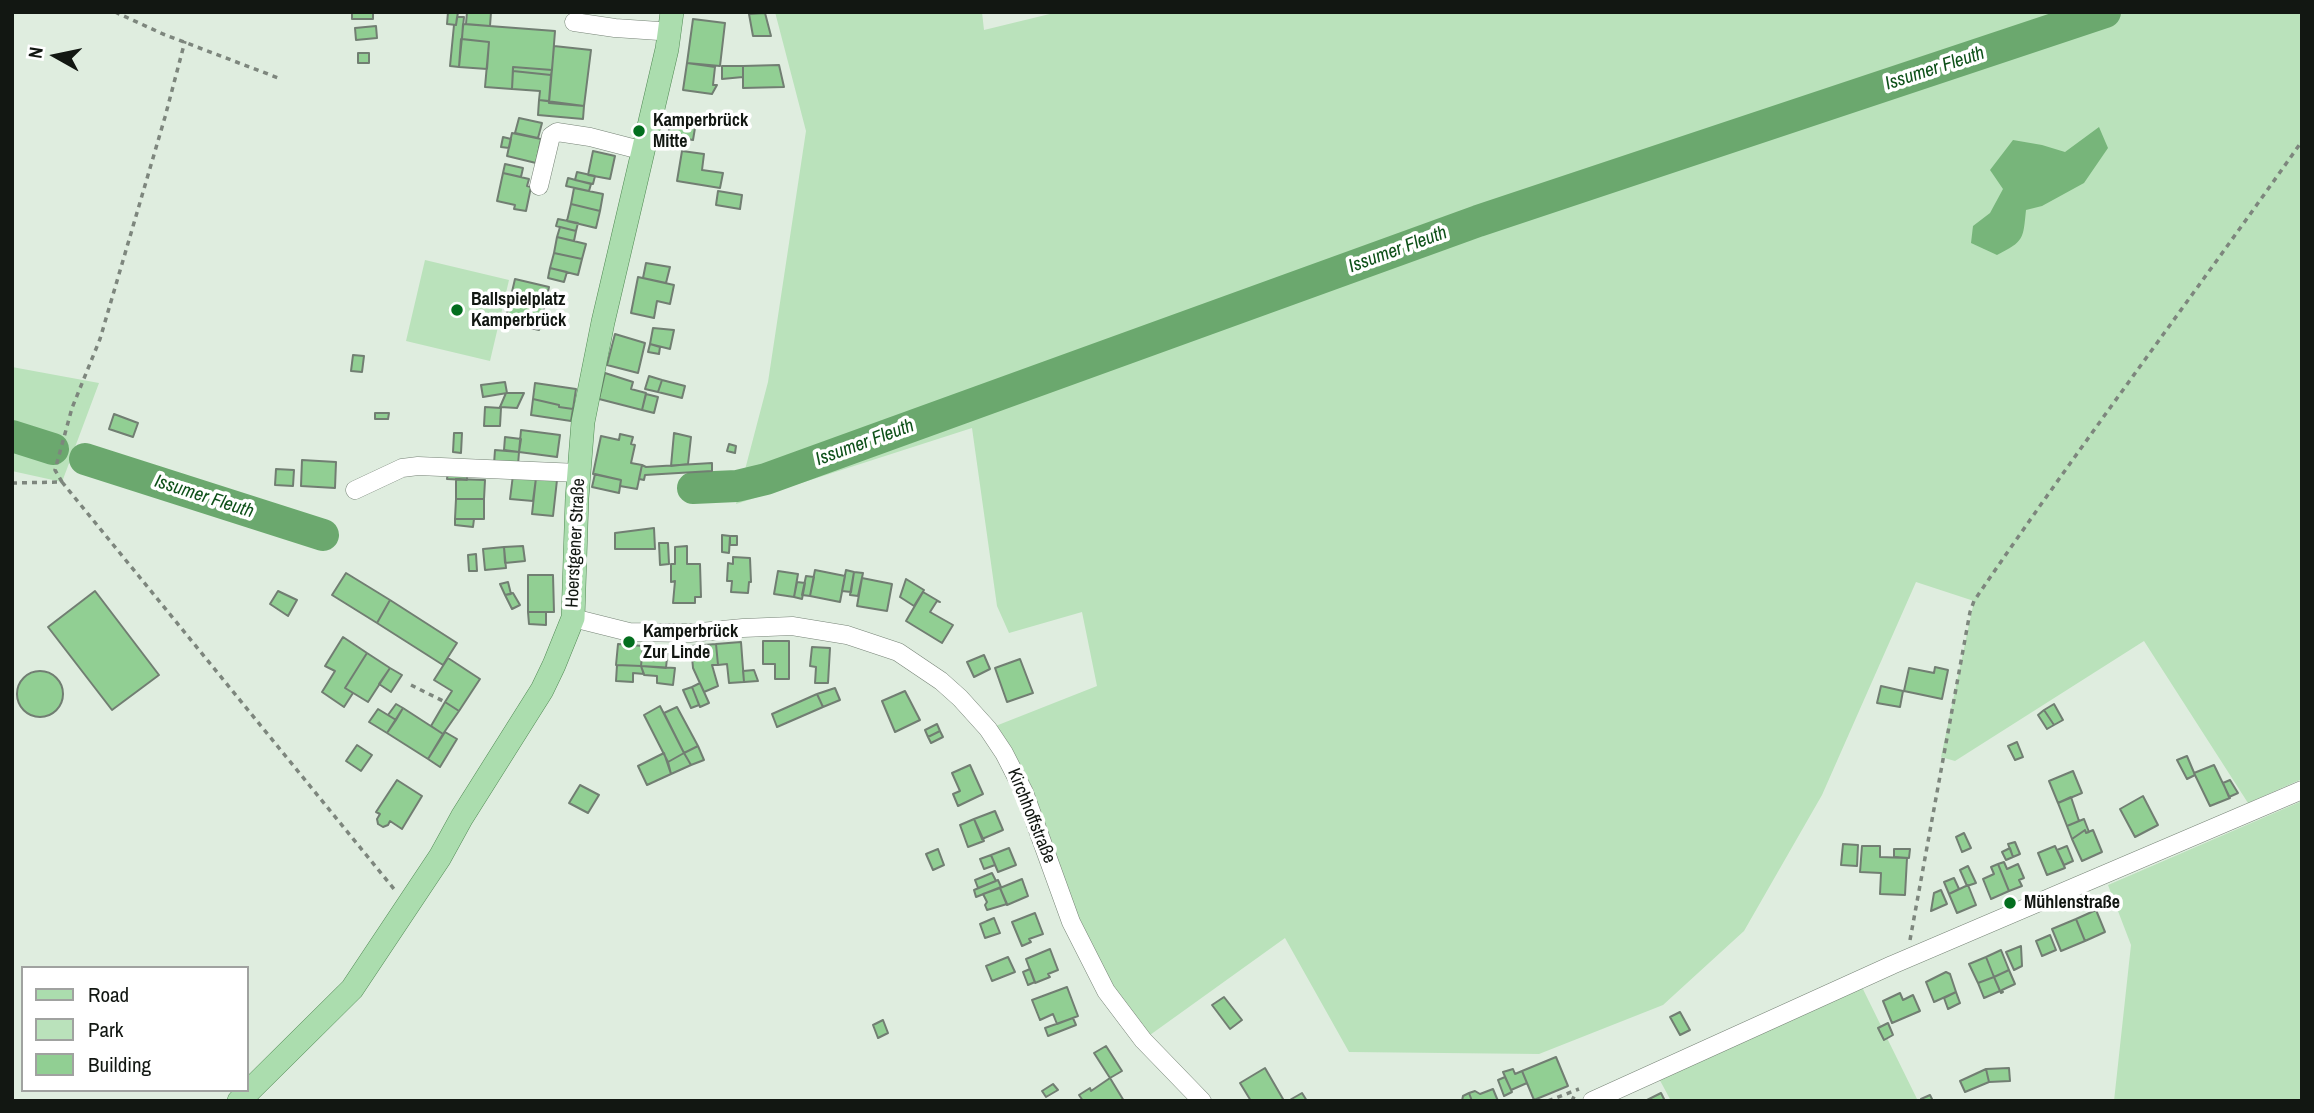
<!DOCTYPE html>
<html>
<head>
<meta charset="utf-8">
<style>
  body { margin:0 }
  #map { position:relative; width:2314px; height:1113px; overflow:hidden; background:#dfeddf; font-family:"Archivo Narrow",sans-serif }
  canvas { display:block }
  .frame { position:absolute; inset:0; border:14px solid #121712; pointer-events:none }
  .legend { position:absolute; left:21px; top:966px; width:228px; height:126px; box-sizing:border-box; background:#fff; border:2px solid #a0a2a0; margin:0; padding:9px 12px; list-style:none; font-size:21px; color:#121712 }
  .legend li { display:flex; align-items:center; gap:14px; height:35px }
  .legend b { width:35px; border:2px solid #a0a2a0 }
  .north { position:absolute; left:21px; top:21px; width:70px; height:70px; -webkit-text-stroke:5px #fff; paint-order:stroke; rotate:279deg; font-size:19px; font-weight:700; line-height:28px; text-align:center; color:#121712 }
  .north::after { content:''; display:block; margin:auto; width:24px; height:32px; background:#121712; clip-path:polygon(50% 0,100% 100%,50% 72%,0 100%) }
</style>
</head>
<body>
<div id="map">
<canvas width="2314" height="1113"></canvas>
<div class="frame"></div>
<ul class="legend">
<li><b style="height:9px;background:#abddae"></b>Road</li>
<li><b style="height:19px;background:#bae2bb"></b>Park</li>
<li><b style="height:19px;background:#91cf93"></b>Building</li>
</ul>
<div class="north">N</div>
</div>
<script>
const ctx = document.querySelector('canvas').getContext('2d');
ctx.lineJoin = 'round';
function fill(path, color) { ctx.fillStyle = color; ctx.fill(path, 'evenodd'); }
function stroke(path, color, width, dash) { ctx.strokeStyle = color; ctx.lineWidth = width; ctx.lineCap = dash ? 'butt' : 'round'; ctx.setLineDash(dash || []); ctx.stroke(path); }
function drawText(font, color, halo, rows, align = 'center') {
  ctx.font = font + ' "Archivo Narrow",sans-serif'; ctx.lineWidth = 7; ctx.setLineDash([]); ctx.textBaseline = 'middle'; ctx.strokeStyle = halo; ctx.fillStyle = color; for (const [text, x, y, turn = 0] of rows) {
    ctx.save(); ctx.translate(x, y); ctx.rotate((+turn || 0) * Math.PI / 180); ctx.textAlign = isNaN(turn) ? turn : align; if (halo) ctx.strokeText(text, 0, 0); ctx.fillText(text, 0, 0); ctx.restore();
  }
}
fill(new Path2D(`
  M775 12H982L984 30 1058 12H2302V779L2248 803 2144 641 1955 761 1941 757 1974 601 1916 582 1822 795 1744 931 1663 1005 1539 1054 1349 1052 1285 938 1143 1040 1106 991 988 729 1097 686 1082 612 1009 633 997 606 972 428 736 504 768 382 806 131Z
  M425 260 509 280 490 361 406 341Z
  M12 367 99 383 62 482 12 471Z
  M2302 801V1101H2114L2131 945 2108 885Z
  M1859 981 1918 1101H1671L1655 1071Z`), '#bae2bb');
fill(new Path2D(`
  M2099 127 2108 148 2084 183 2042 206 2026 210C2023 240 2024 241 1997 255L1971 243 1973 226 1990 213 2003 189 1990 170 2013 140 2042 145 2065 152Z`), '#77b57a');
stroke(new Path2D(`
  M12 436 53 449
  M85 459 323 535
  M693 488 737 486 766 479 1478 221 2105 12`), '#6ba86e', 32);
const building = new Path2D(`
  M352 12H373V19H352Z
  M448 12H458L456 25 447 24Z
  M467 12H491L490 26 466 24Z
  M765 13 771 36H753L749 14Z
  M457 17H464L459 67 450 66 454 25H456Z
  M693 19 725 23 720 66 687 63Z
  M463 24 555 31 552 70 513 67 512 89 485 87 489 42 462 39Z
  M376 26 377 38 356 40 355 28Z
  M461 39 489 42 487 69 459 67Z
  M554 46 591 50 584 106 549 103Z
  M358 53H369V63H358Z
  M687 63 715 67 713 85H717L712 94 683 90Z
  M779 65 784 87 743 88V66Z
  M722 66H743V77L722 79Z
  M513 67 552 70 551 75 513 71Z
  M513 71 551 75 549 101 539 100 540 91 512 89Z
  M539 100 584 106 583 119 538 115Z
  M519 118 542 123 538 138 515 133Z
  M671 118 696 122 693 140 668 136Z
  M512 133 541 139 536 163 507 156Z
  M503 137 511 139 509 148 501 147Z
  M593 151 615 156 610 179 588 175Z
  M682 151 704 154 702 170 723 173 720 188 677 181Z
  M505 164 523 168 521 177 503 173Z
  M577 172 595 176 593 184 575 180Z
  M503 173 529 179 527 186 531 187 526 211 514 209 515 205 497 201Z
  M568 178 591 184 589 191 566 186Z
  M574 188 603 194 600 211 571 204Z
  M718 191 742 195 740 209 716 205Z
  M571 204 600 211 596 228 567 221Z
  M558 219 578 223 576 231 556 226Z
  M560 227 576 231 574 241 557 237Z
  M557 237 586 244 582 259 554 253Z
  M554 253 582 259 578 275 550 268Z
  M646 263 670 267 666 283 643 278Z
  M550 268 567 272 564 282 548 278Z
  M638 277 674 285 670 304 657 301 654 318 631 313Z
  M515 279 549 287 539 330 505 322Z
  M653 328 674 330 670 349 650 344Z
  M615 334 645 343 638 373 607 365Z
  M650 344 660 347 659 354 648 352Z
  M353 355 364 356 362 372 351 371Z
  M605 373 633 382 631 389 646 393 642 410 599 399Z
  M649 376 662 380 658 392 645 389Z
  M662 380 685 386 682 398 658 392Z
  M505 382 507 393 483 397 481 385Z
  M535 383 576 389 573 409 559 407V405L533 399Z
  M506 393H524L517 408 500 407Z
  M646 394 658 397 654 413 642 410Z
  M533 399 559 405V407L573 409 571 421 531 415Z
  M485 407 501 408 500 426H484Z
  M375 413H389L388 419H375Z
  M114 414 138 423 133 437 109 429Z
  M521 430 560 435 557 457 519 452Z
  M454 433H462L461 453 453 452Z
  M674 433 691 437 688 464 671 466Z
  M620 434 633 437 631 444 635 445 631 463 642 465 637 489 620 486 621 480 593 474 601 436 619 440Z
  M505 437 521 439 519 452 504 450Z
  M729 444 736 446 735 453 727 451Z
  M495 450 519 452 518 465 494 464Z
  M302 460 336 462 335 488 301 486Z
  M712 463V471L645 475 644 480 639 479 642 465 646 467Z
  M276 469 294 470 293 486 275 485Z
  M448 472H467V480L447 479Z
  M595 474 621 480 619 493 592 487Z
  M513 475 536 478 533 501 510 499Z
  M536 478 557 480 553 516 532 514Z
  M456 479 485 480 484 499H456Z
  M456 499H484V519H455Z
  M455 519H474L473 527 455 525Z
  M654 528 655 549H615V533Z
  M722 535 730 536 729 553 722 552Z
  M730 536H737V545H730Z
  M659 543H668L669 564 660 565Z
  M523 546 525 561 505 563 504 547Z
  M687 546V564H700L701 597H695V603H673L675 581 671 582V564H675V547Z
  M504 547 506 568 485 570 483 549Z
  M476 554 477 571H469L468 555Z
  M733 557 750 558 751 582H749L748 593 731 592 732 581H727L728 563 733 564Z
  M815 570 845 576 840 602 810 596Z
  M846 570 854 572 851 592 842 591Z
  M778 571 798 574 794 597 774 594Z
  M854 572 863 573 858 596 850 595Z
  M346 573 390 600 377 623 332 595Z
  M528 575H553L554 612H528Z
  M806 576 814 577 810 596 802 595Z
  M862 578 892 584 887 611 857 606Z
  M906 579 924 590 914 606 900 597Z
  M508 582 511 594 505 595 500 584Z
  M797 582 805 583 802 599 794 597Z
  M95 591 159 675 112 710 48 627Z
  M278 591 297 600 288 616 270 604Z
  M923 592 940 602 937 601 930 612 953 625 942 643 906 621Z
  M513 593 520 605 512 609 505 595Z
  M390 600 457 643 443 665 377 623Z
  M528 612H546V625L529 624Z
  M343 637 367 653 345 688 353 693 344 707 322 692 335 671 325 666Z
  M763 641H789V679H775V664H763Z
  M741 642 744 682 729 683 727 664 718 665 716 644Z
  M618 644 643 646 641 666 616 665Z
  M716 644 718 665H712L718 686 704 692 693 668 691 646Z
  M643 646 668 647 666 668 641 666Z
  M812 647 830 648 828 683H815L816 667 810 666Z
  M367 653 390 668 368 702 345 688Z
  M984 655 990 669 974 677 967 662Z
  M448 658 480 679 459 711 445 702 452 691 434 680Z
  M1020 659 1033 693 1007 702 995 668Z
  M617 665 641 666 644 674 633 673V682L616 681Z
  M641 666 675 668 673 685 657 683V676L644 675Z
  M1935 667 1948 670 1942 699 1904 691 1909 668 1934 673Z
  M390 668 402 675 391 692 379 684Z
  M754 670 758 681 744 682 743 671Z
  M17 694a23 23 0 1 1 46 0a23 23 0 1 1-46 0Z
  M700 683 709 703 700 707 692 687Z
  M1881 686 1903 691 1900 707 1877 703Z
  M692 687 699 705 691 708 683 690Z
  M835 688 840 700 823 707 817 694Z
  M905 691 920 720 895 732 882 701Z
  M817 694 823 707 777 727 772 714Z
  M445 702 459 711 443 734 431 726Z
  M396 704 403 708 396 720 388 715Z
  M2054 704 2063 720 2054 725 2044 710Z
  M660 706 684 753 668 762 644 715Z
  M677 707 698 746 684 753 664 713Z
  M403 708 443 734 428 759 387 733Z
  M378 709 396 720 387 733 369 722Z
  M2044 710 2054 725 2047 729 2038 715Z
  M937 724 940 731 928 737 925 730Z
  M940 731 943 737 931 743 928 737Z
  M445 732 457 739 440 767 428 759Z
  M2017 742 2023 757 2015 760 2008 746Z
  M357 745 372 755 361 771 346 761Z
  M698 746 704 760 691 765 684 753Z
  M664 753 671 774 647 785 638 766Z
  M684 753 691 765 671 774 668 762Z
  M2187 756 2195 775 2187 779 2177 760Z
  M970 765 983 794 958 806 953 794 960 791 952 773Z
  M2214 765 2230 798 2210 806 2194 773Z
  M2073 771 2082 793 2058 803 2049 781Z
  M397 780 422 796 402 829 390 821 388 825 383 827 378 824 377 819 380 814 376 812Z
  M2230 780 2238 793 2229 797 2223 783Z
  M580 785 599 795 588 813 569 803Z
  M2143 796 2158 825 2135 837 2120 809Z
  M2071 797 2079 821 2067 826 2058 803Z
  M995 811 1003 830 982 839 974 819Z
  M974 819 984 841 968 847 960 825Z
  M2084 819 2089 832 2086 833 2085 830 2072 839 2067 826Z
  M2085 830 2086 833 2093 830 2102 852 2082 861 2072 839Z
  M1964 833 1971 848 1962 852 1956 837Z
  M2015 842 2020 854 2013 857 2008 844Z
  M1843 844 1858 845 1857 866 1841 865Z
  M1862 846H1880V857L1907 858 1905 895 1880 894 1881 873 1860 872Z
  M2055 846 2065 868 2047 875 2038 853Z
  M2067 846 2073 861 2064 865 2057 850Z
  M1009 848 1016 865 998 872 991 855Z
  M2010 848 2013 857 2006 860 2002 852Z
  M938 849 944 865 933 870 926 854Z
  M1894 849H1910L1909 858 1894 857Z
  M991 855 995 865 984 869 980 859Z
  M2004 862 2007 869 2018 864 2024 878 2019 880 2022 886 2009 891 1998 864Z
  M1998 864 2009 891 1991 899 1983 879 1994 874 1991 867Z
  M1968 866 1976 883 1967 886 1960 870Z
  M992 873 996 881 978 888 975 880Z
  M1954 878 1959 889 1949 894 1944 882Z
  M1022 879 1028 896 1007 905 1000 888Z
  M998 880 1001 887 976 897 974 890Z
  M1968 885 1976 905 1957 913 1949 894Z
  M1000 888 1007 904 987 910 985 905 987 902 983 894Z
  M1941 890 1947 904 1931 911 1934 893Z
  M2096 910 2105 932 2085 941 2076 919Z
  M1035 913 1043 934 1029 939 1031 942 1022 946 1012 922Z
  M994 918 1000 933 985 938 980 924Z
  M2076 919 2085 941 2061 951 2052 929Z
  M2050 935 2056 950 2042 956 2036 941Z
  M2021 946 2022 966 2014 970 2006 952Z
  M1050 949 1058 970 1048 974 1050 977 1035 983 1026 959Z
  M2001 950 2009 970 1994 977 1986 957Z
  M1008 957 1015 972 992 981 986 966Z
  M1986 957 1994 977 1978 983 1969 964Z
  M1030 969 1035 982 1028 985 1023 972Z
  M2009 970 2015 984 2002 990 2003 992 2001 993 1994 977Z
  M1946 972 1950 974 1956 992 1934 1002 1926 982Z
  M1994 977 2000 991 1984 998 1978 983Z
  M1067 987 1078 1016 1057 1024 1053 1014 1040 1020 1032 1000Z
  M1956 992 1960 1003 1948 1009 1944 998Z
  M1900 993 1903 1000 1913 995 1920 1011 1892 1023 1883 1001Z
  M1224 997 1242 1020 1230 1029 1212 1005Z
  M1680 1012 1690 1030 1680 1035 1670 1017Z
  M1073 1018 1076 1025 1048 1036 1045 1028Z
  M883 1020 888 1033 878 1038 873 1025Z
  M1888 1023 1893 1035 1884 1040 1878 1028Z
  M1106 1046 1122 1071 1110 1078 1094 1053Z
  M1556 1057 1568 1086 1534 1100 1522 1071Z
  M1265 1068 1283 1099 1281 1101H1251L1240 1083Z
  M2009 1068 2010 1081 1989 1082 1986 1069Z
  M1513 1069 1515 1074 1522 1071 1527 1083 1511 1090 1503 1072Z
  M1986 1069 1989 1082 1965 1092 1960 1081Z
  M1505 1077 1512 1092 1504 1096 1498 1080Z
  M1110 1078 1124 1101H1083L1079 1095 1090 1088 1091 1091Z
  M1053 1084 1058 1090 1046 1097 1042 1091Z
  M1493 1089 1498 1101H1472L1469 1093 1475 1091 1480 1094Z
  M1302 1093 1307 1101H1288Z
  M1469 1093 1472 1101H1462L1463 1096Z
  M1661 1093 1665 1101H1648L1647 1100Z
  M1930 1095 1933 1101H1922L1921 1099Z`);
fill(building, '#91cf93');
stroke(building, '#717e72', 2);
const minor = new Path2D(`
  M574 22 615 28 659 31 669 34
  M539 186 551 136 557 132 590 137 644 151
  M355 490 402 468 418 466 579 473
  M573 618 629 632 690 633 743 628 792 626 847 635 898 652 941 681 960 698 988 729 1004 753 1024 792 1071 922 1106 991 1143 1040 1202 1101
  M1592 1101 1892 965 2302 790`);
const major = new Path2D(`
  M239 1101 352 989 440 857 462 817 542 690 554 665 573 618 577 498 583 422 603 322 667 49 672 12`);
stroke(minor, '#768376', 19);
stroke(major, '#518954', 24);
stroke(new Path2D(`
  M115 12 163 34 281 79
  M62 482 55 470 72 408 100 339 165 117 185 41
  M12 483 62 482 394 889
  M411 685 445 702
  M1910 940 1970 612 1974 601C2080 445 2194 295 2302 141
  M1548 1101 1579 1089
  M1572 1101 1576 1092`), '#7d867d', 3.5, [5, 5]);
stroke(minor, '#fff', 18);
stroke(major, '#abddae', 23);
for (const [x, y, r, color] of [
  [639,131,7,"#036e1e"],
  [457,310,7,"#036e1e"],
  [629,642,7,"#036e1e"],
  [2010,903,7,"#036e1e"]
]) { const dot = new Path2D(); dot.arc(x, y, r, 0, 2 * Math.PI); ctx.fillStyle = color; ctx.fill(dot); stroke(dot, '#fff', 2.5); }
drawText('bold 18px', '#121712', '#fff', [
  ["Kamperbrück",653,121],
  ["Mitte",653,142],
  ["Ballspielplatz",471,300],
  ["Kamperbrück",471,321],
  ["Kamperbrück",643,632],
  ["Zur Linde",643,653],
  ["Mühlenstraße",2024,903]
], 'left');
drawText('18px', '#121712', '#fff', [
  ["Hoerstgener Straße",576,543,-87],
  ["Kirchhoffstraße",1031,816,68]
]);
drawText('italic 19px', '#0e5119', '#fff', [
  ["Issumer Fleuth",1935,69,-18],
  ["Issumer Fleuth",1398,250,-20],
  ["Issumer Fleuth",865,443,-20],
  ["Issumer Fleuth",204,497,18]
]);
</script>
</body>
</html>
